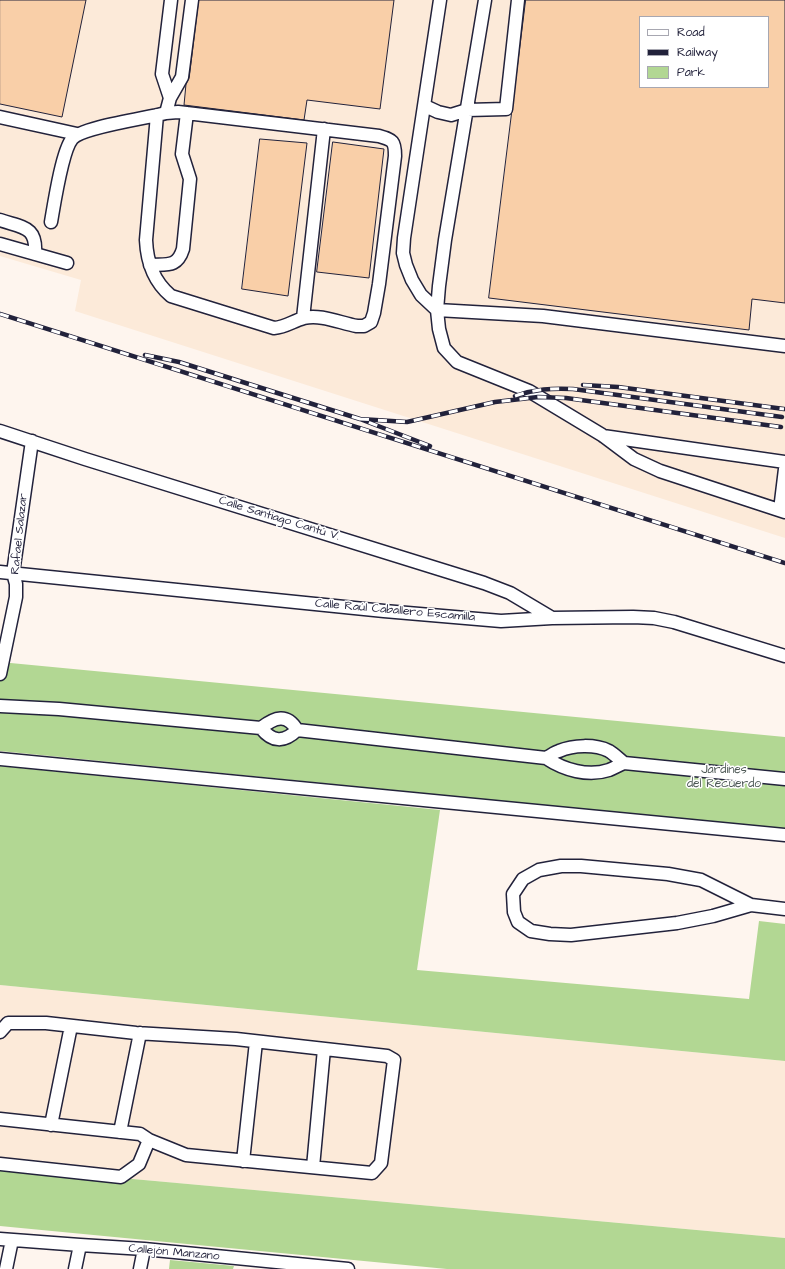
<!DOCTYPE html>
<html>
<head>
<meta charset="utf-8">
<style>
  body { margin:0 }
  #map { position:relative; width:785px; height:1269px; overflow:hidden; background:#fef5ee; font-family:"Architects Daughter",sans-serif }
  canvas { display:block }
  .legend { position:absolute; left:639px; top:16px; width:130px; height:72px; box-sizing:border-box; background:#fff; border:1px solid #a7a7b1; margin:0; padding:5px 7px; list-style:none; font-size:12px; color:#22223b }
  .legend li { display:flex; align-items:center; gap:8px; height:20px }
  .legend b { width:20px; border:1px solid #a7a7b1 }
</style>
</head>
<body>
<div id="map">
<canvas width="785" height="1269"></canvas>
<ul class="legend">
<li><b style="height:5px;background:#fff"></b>Road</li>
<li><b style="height:5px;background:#22223b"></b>Railway</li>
<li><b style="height:11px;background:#b2d793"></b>Park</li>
</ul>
</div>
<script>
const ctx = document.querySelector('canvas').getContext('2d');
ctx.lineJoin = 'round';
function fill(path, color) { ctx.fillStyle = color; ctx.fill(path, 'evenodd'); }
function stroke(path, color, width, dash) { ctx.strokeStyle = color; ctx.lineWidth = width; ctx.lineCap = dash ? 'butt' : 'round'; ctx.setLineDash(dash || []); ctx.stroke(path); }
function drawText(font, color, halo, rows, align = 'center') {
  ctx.font = font + ' "Architects Daughter",sans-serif'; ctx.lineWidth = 3; ctx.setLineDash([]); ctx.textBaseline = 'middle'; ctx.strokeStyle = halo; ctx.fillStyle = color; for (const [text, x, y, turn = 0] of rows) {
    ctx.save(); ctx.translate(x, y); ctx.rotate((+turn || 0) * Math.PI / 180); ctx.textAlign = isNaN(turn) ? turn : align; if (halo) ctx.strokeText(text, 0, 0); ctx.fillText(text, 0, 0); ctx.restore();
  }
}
fill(new Path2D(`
  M0 0H785V538L75 311 81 280 0 256ZM640 17H768V87H640Z
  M0 985 785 1061V1238L0 1167Z`), '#fcead9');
fill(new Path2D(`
  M0 662 785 737V829L0 751Z
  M0 766 440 810 417 970 749 999 759 921 785 924V1061L0 985Z
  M0 1167 785 1238V1269H447L0 1226Z
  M170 1260 234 1266 233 1269H169Z`), '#b2d793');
const building = new Path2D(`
  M0 0H86L62 117 0 104Z
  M199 0H394L380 109 307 100 304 120 184 105 186 84 189 78Z
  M526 0H785V303L752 299 749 330 489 298ZM640 17H768V87H640Z
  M260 139 307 143 288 296 242 289Z
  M333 142 384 149 369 278 317 272Z`);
fill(building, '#f9cfa8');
stroke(building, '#22223b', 1);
const minor = new Path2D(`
  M440 0 404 238 403 253 406 265 412 280 421 295 437 310 543 316 785 346
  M485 0 445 240 439 286 437 310 439 329 444 348 457 362 529 391 602 435 634 459 660 471 785 512
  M170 98 162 74 171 0
  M425 106 438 112 451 115 467 110 506 109 518 0
  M166 113 170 98 182 77 192 0
  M0 117 77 134
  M0 220C23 228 37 226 35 254
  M51 222C54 205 62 151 72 139 81 127 148 118 166 113L178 112 379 136C393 140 395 141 395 156L379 284 374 313 371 322 364 326H357C340 323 321 314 304 318 293 321 286 327 274 328L171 296C153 281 147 262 146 240L157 115
  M0 244 67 263
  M150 265C167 264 177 268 183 249L190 179 182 154 187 113
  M303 318 324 129
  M0 431 85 459 484 583 510 593 552 618
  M603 436 785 462
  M780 510 785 469
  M0 572 384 611 501 621 552 618 633 617 654 618 674 622 785 656
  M0 674 16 597V584L13 573 32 441
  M0 706 59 709 261 728C275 717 287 713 297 730
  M261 728C272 742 284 743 297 730L546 758C564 770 588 777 609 770 614 768 619 765 624 763
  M546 758C550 756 555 752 559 751 573 745 595 744 609 751 614 754 619 759 624 763L785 779
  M0 759 785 835
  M751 905 713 916 677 923 571 935 550 934 531 931 518 922 514 912 513 894 523 879 539 870 561 866H581L668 874 701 880 751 905 785 909
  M0 1032 8 1023H46L136 1033 236 1039 387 1056 394 1060 381 1163 372 1173 186 1155 149 1140 140 1134 0 1119
  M51 1125 71 1026
  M120 1132 140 1033
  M243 1161 256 1042
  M0 1164 121 1177 139 1164 149 1140
  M313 1167 324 1049
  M0 1239 80 1245 144 1249 348 1269
  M6 1269 12 1240
  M75 1269 80 1245
  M140 1269 144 1249`);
stroke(minor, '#22223b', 15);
stroke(minor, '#fff', 12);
const rail = new Path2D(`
  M0 314 785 563
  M145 355 179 362 360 419 430 446
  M583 385 618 387 784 409
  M515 396C535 389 552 388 573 389L782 417
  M360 419 407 422 495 402 538 397 566 398 781 427`);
stroke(rail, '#22223b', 4.5);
stroke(rail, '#fff', 3, [9]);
drawText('12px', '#22223b', '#fff', [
  ["Calle Santiago Cantú V.",279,519,17],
  ["Rafael Salazar",20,534,-84],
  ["Calle Raúl Caballero Escamilla",395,611,5],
  ["Callejón Manzano",174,1253,5]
]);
drawText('12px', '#4d5855', '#fff', [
  ["Jardínes",724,770],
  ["del Recuerdo",724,784]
]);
</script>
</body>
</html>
